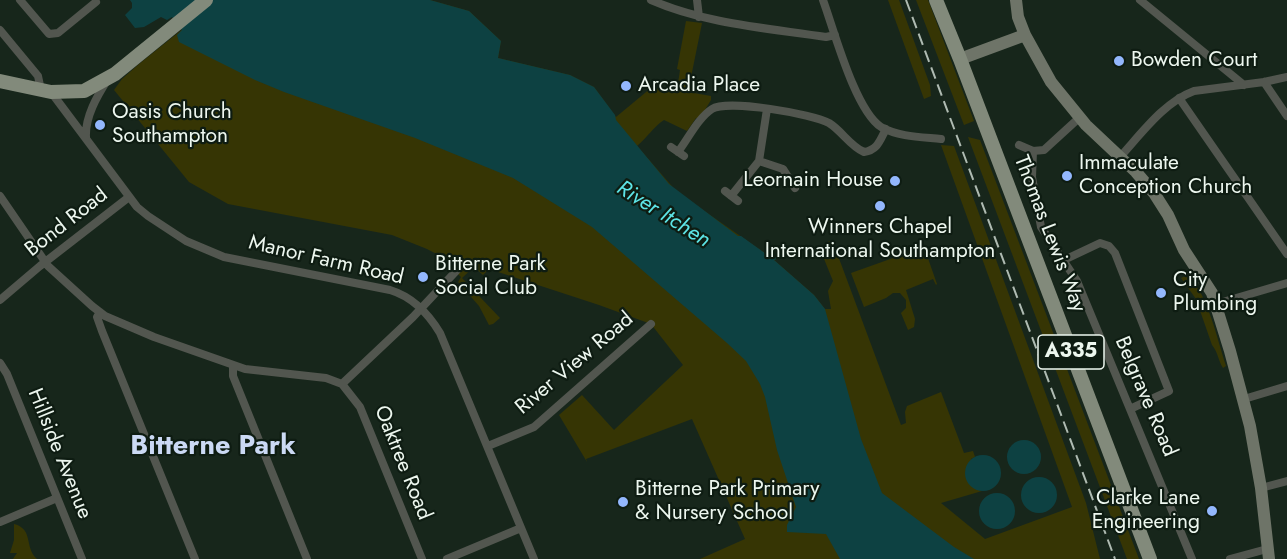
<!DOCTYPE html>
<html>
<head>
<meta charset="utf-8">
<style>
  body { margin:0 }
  canvas { display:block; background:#17261b }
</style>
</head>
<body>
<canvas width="1287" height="559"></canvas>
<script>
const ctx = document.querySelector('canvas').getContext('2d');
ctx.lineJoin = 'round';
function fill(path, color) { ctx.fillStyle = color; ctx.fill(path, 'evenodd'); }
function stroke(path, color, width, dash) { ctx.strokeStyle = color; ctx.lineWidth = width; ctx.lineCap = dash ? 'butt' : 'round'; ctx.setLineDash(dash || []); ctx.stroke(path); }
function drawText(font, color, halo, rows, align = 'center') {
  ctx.font = font + ' Jost,sans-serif'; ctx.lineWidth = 4.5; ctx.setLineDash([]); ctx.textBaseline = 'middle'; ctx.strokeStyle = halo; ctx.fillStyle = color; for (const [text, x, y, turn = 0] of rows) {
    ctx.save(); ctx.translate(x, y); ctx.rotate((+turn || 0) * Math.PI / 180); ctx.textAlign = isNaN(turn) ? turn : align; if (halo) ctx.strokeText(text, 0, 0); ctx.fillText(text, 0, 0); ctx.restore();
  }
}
fill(new Path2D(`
  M219 0H430L469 11 501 41 498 58 570 75 594 87 616 117 651 88 677 90 680 70 677 69 686 21 702 23 688 92 711 96V100L700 118H696L687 131 664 120C653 127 647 138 637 146L677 192 769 256 777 255 779 258 774 260 814 295 825 309H831L828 291 833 281 820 249 829 241 834 245 901 425 906 423 905 412 907 406 941 392 964 453 973 451 975 457 971 459 977 489 982 491 941 503 985 539 1072 507 941 145 954 146 1086 503 1100 559H700L745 539 692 419 586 459 587 462 559 415 582 395 614 430 683 365 651 324 599 305 489 269 483 275 474 267 462 278 500 318 493 324 489 325 479 306 458 282 461 277 450 267V261L427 249 392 235 228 204 189 182 114 90 122 79 139 64Z
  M888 0H899L930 85 931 96 924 99Z
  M916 0H928L974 121 964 125Z
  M968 137 980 140 1139 559H1127Z
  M924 247 937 284 936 285 933 279 906 290 915 319 914 327 908 330 901 313 906 308V300L900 293H893L886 298 864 307 851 273Z
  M1189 274C1209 300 1216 335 1226 366L1223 368C1218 360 1218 352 1212 345L1196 299 1181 278Z
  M14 524C34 529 24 548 37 559H13L17 553H10L14 540Z`), '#363504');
fill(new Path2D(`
  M130 0H430L469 11 501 41 498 58 570 75 594 87 615 115 616 120 669 184 738 236H741L769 256 777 255 779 258 774 260 814 295 825 309 861 439 882 493 954 547 974 559H840L826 534 787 532V525L796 507 777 450 765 397 760 384 746 361 727 343 592 227 513 178 415 138 284 92 255 80 179 42 177 35 182 30 172 17 167 20 161 17 144 27 135 28 125 15 132 8V3Z
  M1007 457a17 17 0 1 1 34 0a17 17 0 1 1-34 0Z
  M965 473a18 18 0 1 1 36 0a18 18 0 1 1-36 0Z
  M1021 495a18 18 0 1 1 36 0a18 18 0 1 1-36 0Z
  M979 511a18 18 0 1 1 36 0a18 18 0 1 1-36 0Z`), '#0d4142');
stroke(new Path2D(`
  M20 0 49 34 58 33 96 2
  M651 0C706 24 767 28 826 37L835 35
  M697 0 699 17
  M823 0C834 30 855 110 881 127 899 137 921 137 941 139
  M1140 0 1244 85
  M0 30 38 76 41 90
  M1264 82 1287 116
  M51 92 137 207 148 216 186 241 224 257 390 290C413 297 428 313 440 333L534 559
  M1179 98 1287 254
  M86 137C85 117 97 96 108 79
  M1019 145 1033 151 1044 150 1079 118
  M671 147 684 156
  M1033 151 1032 177 1041 227 1077 281 1192 559
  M678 152C688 139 698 118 712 109 727 99 813 114 829 123 842 131 850 146 864 152 878 150 880 140 886 129
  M1120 157C1141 134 1164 102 1194 91L1264 82 1287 77
  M759 161 783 169 795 188
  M725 191 738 201
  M0 196 48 266 92 306 105 316 154 337 245 369 326 378 342 384 360 407 422 559
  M731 196 759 161 767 109
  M1064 260 1100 243 1109 246 1115 253 1169 391 1130 409
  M0 300 40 266 129 197
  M1216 304 1287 283
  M100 312 97 317 102 331 195 559
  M0 363 7 374 82 559
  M233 365V376L307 559
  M342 384 413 317 458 269
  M1244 399 1287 386
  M488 446 534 427 651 324
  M1261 488 1287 481
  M0 522 57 498
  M447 559 521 528
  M1230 559 1267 549`), '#52564f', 8);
stroke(new Path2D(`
  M1016 0 1018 17 1025 35 1051 82 1086 125 1136 172 1154 193 1168 215 1184 250 1212 293 1230 351 1250 426 1261 488 1269 559
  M960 59 1025 35`), '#6e7468', 12);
stroke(new Path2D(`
  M936 0 960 59 1150 559
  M0 81 51 92 84 91 115 74 206 0`), '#828a7b', 14);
stroke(new Path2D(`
  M906 0 1115 559`), '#afbbb2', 2, [12, 6]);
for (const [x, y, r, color] of [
  [1119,61,6,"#93b7fd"],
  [626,86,6,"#93b7fd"],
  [100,125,6,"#93b7fd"],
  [1067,176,6,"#93b7fd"],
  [895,181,6,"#93b7fd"],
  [880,206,6,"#93b7fd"],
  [423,277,6,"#93b7fd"],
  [1161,293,6,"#93b7fd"],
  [623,502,6,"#93b7fd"],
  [1212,511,6,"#93b7fd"]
]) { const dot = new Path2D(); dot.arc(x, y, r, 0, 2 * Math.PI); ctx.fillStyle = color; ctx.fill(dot); stroke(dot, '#0e1c12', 2); }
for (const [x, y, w] of [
  [1071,352,66]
]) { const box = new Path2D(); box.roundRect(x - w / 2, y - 17, w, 34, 4.5); ctx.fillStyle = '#0e1c12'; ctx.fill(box); stroke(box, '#edf7ef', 1.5); }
drawText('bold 20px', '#edf7ef', null, [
  ["A335",1071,352]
]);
drawText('21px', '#edf7ef', '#0e1c12', [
  ["Bowden Court",1131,61],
  ["Arcadia Place",638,86],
  ["Oasis Church",112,113],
  ["Southampton",112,137],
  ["Immaculate",1079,164],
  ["Conception Church",1079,188],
  ["Leornain House",883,181,"right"],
  ["Winners Chapel",880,228,"center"],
  ["International Southampton",880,252,"center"],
  ["Bitterne Park",435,265],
  ["Social Club",435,289],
  ["City",1173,281],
  ["Plumbing",1173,305],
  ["Bitterne Park Primary",635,490],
  ["& Nursery School",635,514],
  ["Clarke Lane",1200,499,"right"],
  ["Engineering",1200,523,"right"]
], 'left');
drawText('21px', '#edf7ef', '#0e1c12', [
  ["Bond Road",67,223,-38],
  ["Thomas Lewis Way",1049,234,69],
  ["Manor Farm Road",326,261,13],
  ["River View Road",575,364,-40],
  ["Belgrave Road",1145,397,67],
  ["Hillside Avenue",59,454,68],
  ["Oaktree Road",402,463,68]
]);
drawText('italic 22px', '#5de4e6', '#0e1c12', [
  ["River Itchen",663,215,32]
]);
drawText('bold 27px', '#cbd9f4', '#0e1c12', [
  ["Bitterne Park",213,447]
]);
</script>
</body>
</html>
